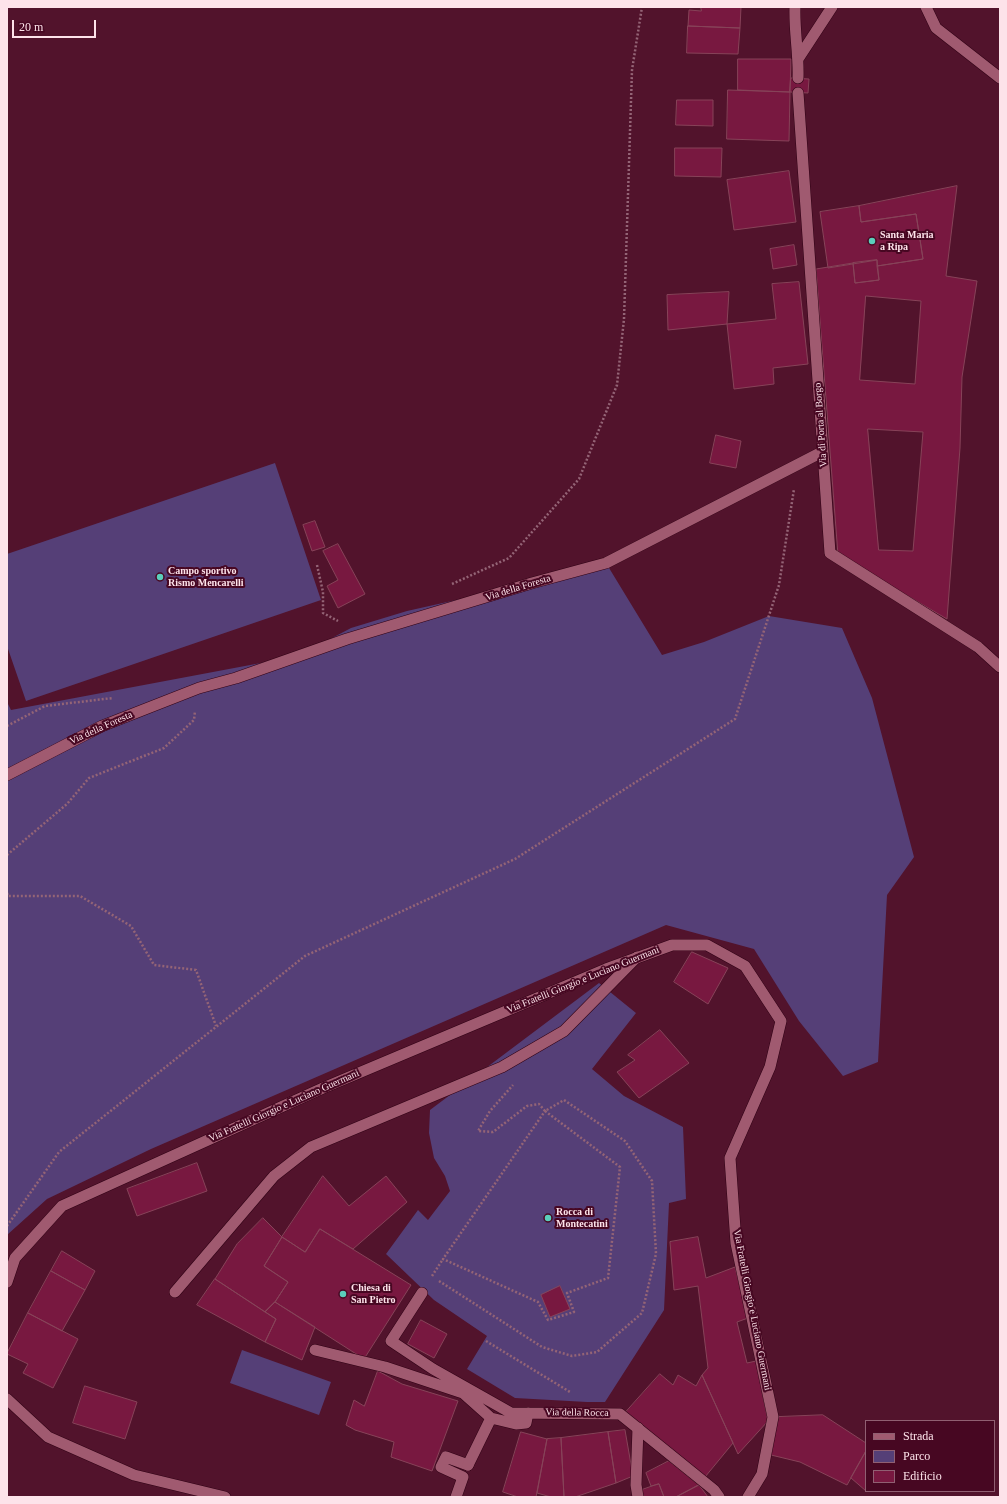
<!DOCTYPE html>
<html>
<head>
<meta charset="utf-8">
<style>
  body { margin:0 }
  #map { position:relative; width:1007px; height:1504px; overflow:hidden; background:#52132c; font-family:Georgia,serif }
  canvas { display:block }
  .frame { position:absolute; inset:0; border:8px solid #fde3ea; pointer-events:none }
  .legend { position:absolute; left:865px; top:1420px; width:130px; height:72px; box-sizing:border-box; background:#470722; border:1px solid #905f72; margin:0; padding:5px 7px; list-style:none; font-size:12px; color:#fde3ea }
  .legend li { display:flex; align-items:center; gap:8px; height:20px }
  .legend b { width:20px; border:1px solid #905f72 }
  .scale { position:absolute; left:12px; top:20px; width:84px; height:18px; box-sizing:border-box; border:2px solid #fde3ea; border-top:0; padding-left:5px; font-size:12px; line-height:14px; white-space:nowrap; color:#fde3ea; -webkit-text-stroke:3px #470722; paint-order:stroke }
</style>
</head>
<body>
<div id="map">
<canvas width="1007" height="1504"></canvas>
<div class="frame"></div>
<ul class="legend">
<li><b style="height:5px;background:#a05a70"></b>Strada</li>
<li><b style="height:11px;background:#553f77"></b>Parco</li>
<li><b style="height:11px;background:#781840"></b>Edificio</li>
</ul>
<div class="scale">20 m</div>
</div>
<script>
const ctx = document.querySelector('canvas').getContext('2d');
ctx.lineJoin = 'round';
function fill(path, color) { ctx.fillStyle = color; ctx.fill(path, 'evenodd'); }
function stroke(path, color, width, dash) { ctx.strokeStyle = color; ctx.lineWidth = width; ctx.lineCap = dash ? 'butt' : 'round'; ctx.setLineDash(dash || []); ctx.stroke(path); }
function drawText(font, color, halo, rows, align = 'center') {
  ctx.font = font + ' Georgia,serif'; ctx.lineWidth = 4; ctx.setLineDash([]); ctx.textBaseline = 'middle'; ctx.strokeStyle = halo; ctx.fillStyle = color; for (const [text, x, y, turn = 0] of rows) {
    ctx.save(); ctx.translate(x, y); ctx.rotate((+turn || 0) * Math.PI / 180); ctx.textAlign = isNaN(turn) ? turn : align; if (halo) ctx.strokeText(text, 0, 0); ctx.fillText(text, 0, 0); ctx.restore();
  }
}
fill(new Path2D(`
  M275 463 321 600 26 701 7 646V554Z
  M606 563 662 655 704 642 769 616 842 628 872 698 914 857 887 895 878 1062 843 1076 799 1021 754 949 666 925 151 1149 47 1199 7 1235V702L11 710 298 656 351 628 407 611 532 583Z
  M599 983 636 1013 592 1069 624 1096 683 1127 686 1199 669 1203 664 1310 605 1402H587L515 1398 467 1369 487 1336 434 1300 386 1254 418 1210 428 1220 450 1191 445 1176 434 1158 429 1133 430 1110Z
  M242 1350 331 1382 319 1415 230 1383Z`), '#553f77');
const building = new Path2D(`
  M701 7H741L740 28 688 26 689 10 701 11Z
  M688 26 740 28 738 54 687 53Z
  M738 59H791L790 92 738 90Z
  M791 78 809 79 808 93 790 92Z
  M728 90 790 92 789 141 727 139Z
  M677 100H713V126L676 125Z
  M675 148H722L721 177 675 176Z
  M789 171 796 222 734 230 727 180Z
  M957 186 946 276 977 281 962 377 960 448 947 619 838 555 816 269 853 263 855 283 879 280 877 266 923 259 916 214 861 222 859 206ZM866 296 921 301 915 384 860 380ZM868 429 923 432 913 551 879 550Z
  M859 206 861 222 916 214 923 259 877 266V260L828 268 820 212Z
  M794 245 797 265 773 269 770 249Z
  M877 260 879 280 855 283 853 263Z
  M799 282 808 364 773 368 774 384 734 389 727 324 776 319 772 284Z
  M729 292 727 324 668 330 667 295Z
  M716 435 741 441 736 468 710 463Z
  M315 521 325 547 312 551 303 525Z
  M338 544 365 594 338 608 327 586 338 580 323 551Z
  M692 952 728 968 708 1004 674 982Z
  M660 1030 689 1063 639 1098 617 1072 635 1060 628 1055Z
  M197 1163 207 1191 137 1216 127 1189Z
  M323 1176 349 1206 386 1176 407 1202 353 1249 320 1229 305 1252 282 1237Z
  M263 1218 282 1237 264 1266 288 1282 275 1302 265 1312 215 1279 237 1244Z
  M320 1229 411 1285 364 1359 275 1302 288 1282 264 1266 282 1237 305 1252Z
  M698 1237 706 1278 735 1267 748 1318 737 1322 747 1363 756 1361 768 1421 738 1454 702 1375 708 1368 698 1286 674 1290 670 1242Z
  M62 1251 95 1271 85 1290 51 1271Z
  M51 1271 85 1290 62 1331 28 1313Z
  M215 1279 276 1319 265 1342 197 1305Z
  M560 1286 570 1309 550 1317 541 1295Z
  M275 1302 315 1327 302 1360 265 1342 276 1319 265 1312Z
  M28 1313 78 1339 53 1388 23 1373 28 1364 7 1354Z
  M421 1320 447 1334 434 1358 408 1344Z
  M378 1371 402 1384 458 1401 432 1471 391 1457 394 1442 355 1430 346 1425 354 1400 364 1406Z
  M660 1374 673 1385 678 1375 696 1386 702 1375 733 1443 705 1477 626 1412Z
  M85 1386 137 1402 125 1439 73 1423Z
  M823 1415 866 1443V1451L847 1485 800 1462 771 1455 778 1417Z
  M625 1430 633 1476 616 1483 608 1432Z
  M521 1432 547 1439 536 1497H518L503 1492Z
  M608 1432 616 1483 575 1497H564L561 1438Z
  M561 1438 564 1497H551L537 1493 547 1439Z
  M866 1451V1491L851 1478Z
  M669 1461 699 1485 676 1497H664L659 1484 651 1486 646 1473Z
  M659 1484 664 1497H640L639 1491Z
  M699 1485 708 1497H676Z`);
fill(building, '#781840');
stroke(building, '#874359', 1);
const service = new Path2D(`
  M175 1292 274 1176 311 1147 502 1067 564 1031 637 957`);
const pedestrian = new Path2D(`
  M638 1428 636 1485 638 1497
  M456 1497 463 1477 441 1467 446 1457 468 1465`);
const minor = new Path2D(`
  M795 7C794 31 799 54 798 78
  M798 59 832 7
  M798 93 830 553 978 647 1000 667
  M7 775 102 726 199 688 236 678 347 639 532 583 606 563 822 452
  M7 1282 15 1258 62 1206 323 1088 606 969 672 945H707L745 966 781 1021 770 1067 730 1158 736 1243 773 1417 762 1474 748 1497
  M422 1293 391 1341 433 1369 511 1413 620 1414 714 1490 719 1497
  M315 1350 385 1367 463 1393 491 1418 516 1424 526 1423 528 1413
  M7 1399 48 1437 134 1475 225 1497
  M468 1465 491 1418`);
const tertiary = new Path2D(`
  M926 7 936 28 1000 78`);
stroke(service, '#300215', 12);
stroke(pedestrian, '#300215', 12);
stroke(minor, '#300215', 12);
stroke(tertiary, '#300215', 12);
stroke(new Path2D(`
  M317 565 323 592V613L338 621
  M452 584 509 558 579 479 617 385 624 319 632 70 642 7
  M7 726 45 706 113 698
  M7 855 67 804 89 778 164 748 194 720 195 711
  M7 893 8 896H80L131 926 154 965 196 970 216 1026
  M545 1111 620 1167 608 1278 567 1293 574 1312 548 1320 538 1302 443 1259Z
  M7 1226 59 1152 305 956 515 859 735 719 779 585 794 489
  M432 1276 443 1259
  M439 1281 542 1347 572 1356 597 1352 642 1313 656 1254 652 1181 625 1141 564 1100 545 1111 539 1104 527 1106 493 1132 478 1131 490 1111 513 1085
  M486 1341 570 1392`), '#946476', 2.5, [2, 2]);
stroke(service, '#a05a70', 11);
stroke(pedestrian, '#a05a70', 11);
stroke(minor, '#a05a70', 11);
stroke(tertiary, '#a05a70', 11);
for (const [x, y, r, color] of [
  [872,241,4,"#5bcebb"],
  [160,577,4,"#5bcebb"],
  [548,1218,4,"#5bcebb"],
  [343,1294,4,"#5bcebb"]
]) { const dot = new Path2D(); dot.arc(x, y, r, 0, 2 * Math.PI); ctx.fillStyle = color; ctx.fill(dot); stroke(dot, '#470722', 1.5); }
drawText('bold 10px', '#fde3ea', '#470722', [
  ["Santa Maria",880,235],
  ["a Ripa",880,247],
  ["Campo sportivo",168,571],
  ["Rismo Mencarelli",168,583],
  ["Rocca di",556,1212],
  ["Montecatini",556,1224],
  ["Chiesa di",351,1288],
  ["San Pietro",351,1300]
], 'left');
drawText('10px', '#fde3ea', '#470722', [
  ["Via di Porta al Borgo",821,425,-94],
  ["Via della Foresta",518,588,-17],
  ["Via della Foresta",101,728,-24],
  ["Via Fratelli Giorgio e Luciano Guermani",583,980,-22],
  ["Via Fratelli Giorgio e Luciano Guermani",284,1106,-24],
  ["Via Fratelli Giorgio e Luciano Guermani",752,1310,79],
  ["Via della Rocca",577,1413,1]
]);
</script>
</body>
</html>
